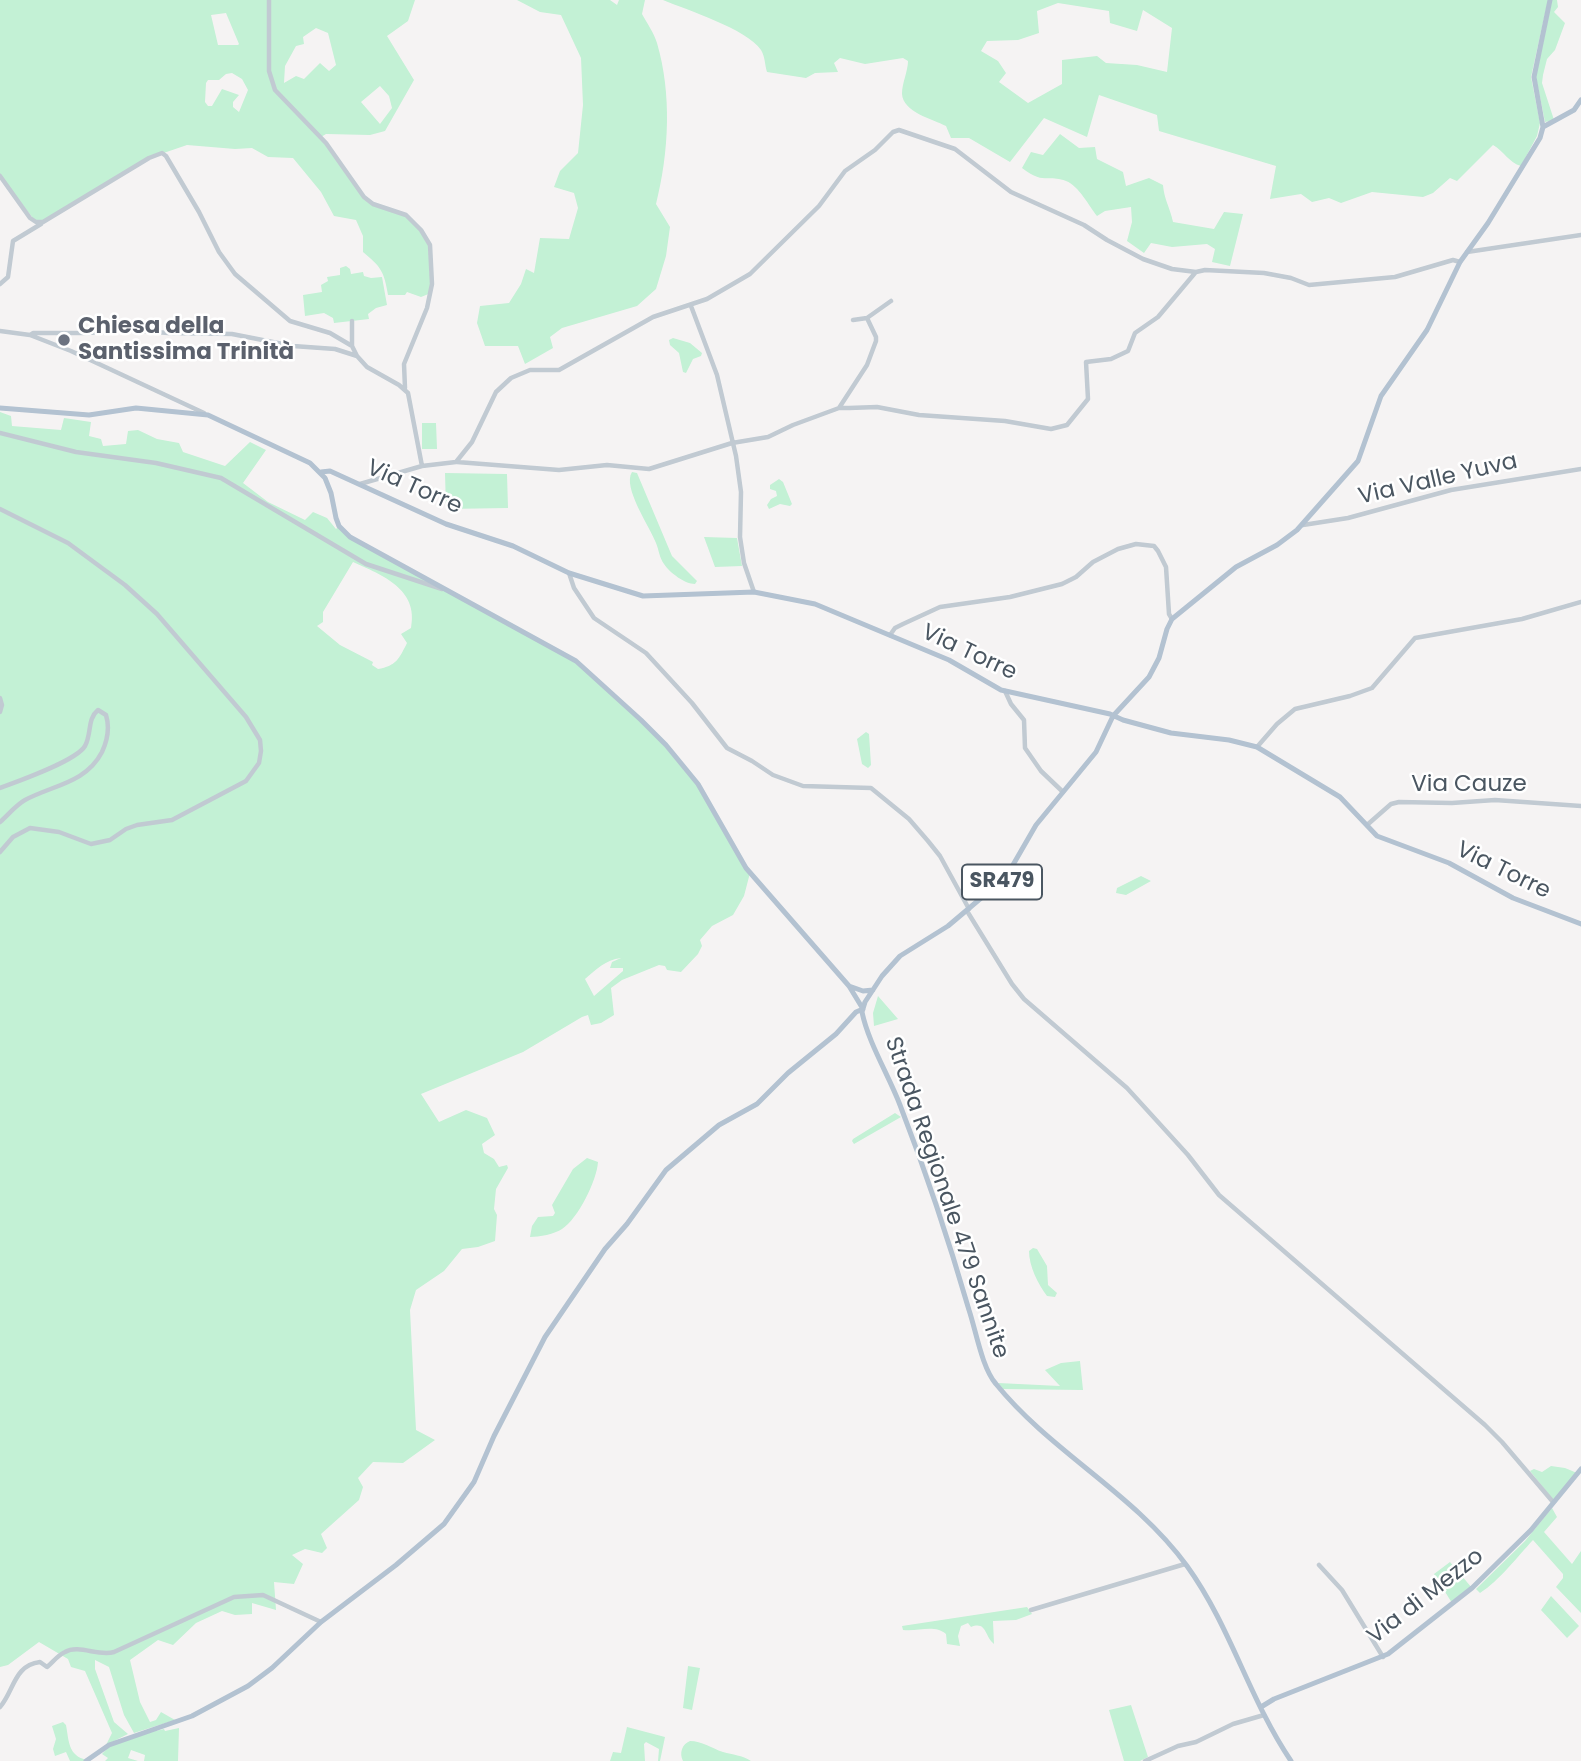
<!DOCTYPE html>
<html>
<head>
<meta charset="utf-8">
<style>
  body { margin:0 }
  canvas { display:block; background:#f5f3f3 }
</style>
</head>
<body>
<canvas width="1581" height="1761"></canvas>
<script>
const ctx = document.querySelector('canvas').getContext('2d');
ctx.lineJoin = 'round';
function fill(path, color) { ctx.fillStyle = color; ctx.fill(path, 'evenodd'); }
function stroke(path, color, width, dash) { ctx.strokeStyle = color; ctx.lineWidth = width; ctx.lineCap = dash ? 'butt' : 'round'; ctx.setLineDash(dash || []); ctx.stroke(path); }
function drawText(font, color, halo, rows, align = 'center') {
  ctx.font = font + ' Poppins,sans-serif'; ctx.lineWidth = 5; ctx.setLineDash([]); ctx.textBaseline = 'middle'; ctx.strokeStyle = halo; ctx.fillStyle = color; for (const [text, x, y, turn = 0] of rows) {
    ctx.save(); ctx.translate(x, y); ctx.rotate((+turn || 0) * Math.PI / 180); ctx.textAlign = isNaN(turn) ? turn : align; if (halo) ctx.strokeText(text, 0, 0); ctx.fillText(text, 0, 0); ctx.restore();
  }
}
fill(new Path2D(`
  M0 0H415L408 21 387 36 414 80 385 131 370 135 326 134 321 137 368 201 406 215 428 241 431 293 421 297 407 292 405 295H388C384 271 381 267 363 252V236L356 220 334 216 321 192 293 158 268 157 252 148 235 149 187 145 149 158 43 222H36L0 176ZM226 13 239 44 238 45H218L211 15ZM316 28 328 33 336 65 329 71 320 63 304 79 296 76 284 83 285 66 296 46 304 44 303 37ZM232 73 242 79 248 90 239 112 233 107V102L239 95 222 89 212 106H208L205 102 206 83 208 80H219L226 74ZM380 86 389 96 392 108 380 124 361 102Z
  M517 0H610L617 5 619 0H645L642 14C647 23 654 33 657 43 672 94 669 153 656 204L670 227 666 256 656 289 637 306 562 328 550 337 553 348 525 364 518 346H485L477 323 480 306 509 303 521 284 526 269 534 273 540 238 569 239 578 208 574 193 554 187 560 171 578 153 583 105 581 58 561 15 540 12Z
  M663 0H1548L1531 77 1540 123 1537 136 1521 166C1509 163 1504 151 1493 145L1457 181 1450 178 1433 193 1423 197 1372 192 1341 203 1329 198 1312 202 1301 194 1270 199 1276 166 1159 131 1157 115 1099 95 1087 137 1044 118 1010 162 969 138H951L946 126C932 119 903 112 902 94 902 83 908 71 908 61L903 58 865 64 840 58 834 63 838 72 815 73 806 78 767 72C765 66 765 56 761 50 747 29 687 10 663 0ZM1058 3 1109 11 1110 23 1137 31 1143 10 1172 28 1167 72 1137 65 1106 63 1097 56 1062 60V84L1028 103 999 82 1006 73 998 61 981 51 987 41 1018 40 1039 33 1037 11Z
  M1552 0H1557L1558 7 1554 12 1565 23 1555 50 1547 59 1543 75 1542 83 1554 120 1545 122 1536 77Z
  M1060 134 1079 148 1095 147 1097 159 1123 172 1126 186 1149 178 1163 185C1164 199 1170 208 1173 222L1214 229 1224 212 1243 214 1230 266 1212 262 1215 249 1207 244 1172 247 1151 243 1144 253 1127 241 1132 222 1131 207 1105 211 1097 216C1089 206 1079 186 1066 181 1046 174 1044 185 1022 168L1031 152 1043 155Z
  M346 266 350 269 351 274 363 272 364 276 371 278 382 277 387 305 376 308 368 314 369 319 334 323 333 318 324 313 305 316 303 295 322 292 321 285 328 281 327 277 340 275V268Z
  M673 338 690 343 702 353 701 356 693 359 686 373 683 372 679 353 670 345 669 340Z
  M0 412 11 416 12 426 61 430 64 418 91 422 89 436 101 439 103 446 126 444 128 431 138 430 157 439 179 443 183 452 225 466 250 442 266 450 243 483 268 502 305 520 313 512 327 518 336 529 339 526 350 537 576 661 641 720 698 784 750 873 744 896 733 915 712 926 700 940 702 946 698 954 681 972 667 970 665 966 659 965 622 980 611 988 614 1015 601 1023 591 1025 588 1015 582 1017 523 1052 421 1094 439 1122 466 1110 487 1118 495 1135 482 1144 484 1153 494 1159 499 1167 507 1165 508 1168 496 1189 494 1209 497 1215 495 1241 478 1247 462 1249 444 1271 416 1290 410 1310 416 1430 435 1440 403 1463 373 1462 358 1478 363 1487 359 1500 321 1534 327 1548 322 1553 305 1549 292 1555 303 1564 294 1584 274 1582 276 1610 252 1603V1614L235 1615 222 1611 196 1623 173 1645 158 1640 130 1660 140 1702 150 1722 156 1720 161 1712 175 1720 134 1733 124 1715 109 1667 95 1660V1669L114 1722 128 1734 106 1745 112 1733 85 1671 71 1667 68 1659 39 1642 8 1665 0 1667ZM353 562C382 575 419 589 411 628L401 634 407 643C399 659 396 666 378 669L372 665 373 662 340 645 317 626 323 622V612ZM621 958 612 962 610 968H623V971L594 996 585 979C597 969 605 960 621 958Z
  M422 423H436L437 449H422Z
  M632 472 637 473 672 556 697 581 695 584C685 584 670 573 664 564 659 557 659 550 656 543 650 527 622 487 632 472Z
  M445 473 507 474 508 508 446 509Z
  M779 479 783 482 792 504 790 506 780 504 769 509 767 505 771 499 777 496 776 491 770 489V485Z
  M704 537 737 538 742 566 715 567Z
  M866 732 869 734 871 765 868 768 862 764 857 739Z
  M1141 876 1151 881 1126 895 1116 893 1117 888Z
  M878 996 898 1019 874 1026 873 1013Z
  M895 1113 901 1117 854 1144 852 1141 853 1139Z
  M587 1158 598 1162C597 1180 578 1219 562 1229 555 1234 539 1237 530 1237L532 1226 538 1217 553 1216 555 1213 552 1205 573 1169Z
  M1033 1248 1037 1249 1047 1266 1048 1285 1057 1293 1055 1297 1047 1296C1038 1284 1029 1266 1029 1251Z
  M1080 1361 1083 1390 1003 1389 998 1383 1060 1386 1045 1370 1061 1363Z
  M1551 1466 1565 1468 1577 1473 1554 1501 1530 1471 1534 1469 1542 1472Z
  M1552 1508 1557 1517 1544 1532 1572 1564 1581 1551V1613L1556 1587 1563 1578V1574L1533 1540C1518 1556 1499 1581 1480 1593L1476 1589 1525 1541Z
  M1450 1562 1472 1588 1452 1603 1434 1574Z
  M1551 1596 1579 1626 1567 1638 1541 1610Z
  M1027 1607 1032 1614 1016 1620 993 1621 994 1644C984 1636 987 1621 971 1627L968 1623 961 1626 958 1636 960 1646 947 1644 946 1634C934 1624 918 1632 903 1630L902 1626Z
  M688 1666 700 1668 692 1710 683 1708Z
  M1131 1705 1148 1757 1140 1761H1124L1109 1710Z
  M63 1722 66 1725C69 1741 68 1756 87 1760L85 1761H70L66 1752 55 1756 53 1749 56 1739 52 1726Z
  M627 1727 665 1737 660 1761H658L659 1749 646 1742 644 1744 645 1761H610L613 1752 621 1753Z
  M179 1728 178 1761H144L145 1755 131 1750 128 1758 138 1761H105L108 1758 102 1754C115 1738 144 1734 164 1729L165 1731Z
  M690 1741C702 1741 711 1748 723 1752 733 1755 742 1755 751 1761H683C679 1753 682 1744 690 1741Z`), '#c3f1d5');
stroke(new Path2D(`
  M269 0V71L275 90 326 143 364 197 373 204 406 215 421 230 430 245 432 284 427 308 404 364 405 388
  M0 176 30 218 36 222H43L149 158 162 153 166 156 199 212 219 252 235 274 290 321 330 333 352 346 357 356
  M1467 252 1581 235
  M0 284 8 277 13 241 41 224
  M691 306 717 375 736 456 741 492 740 537 744 563 754 592
  M853 320 867 318 891 301
  M0 331 30 335 71 351 204 413
  M30 335 33 333H87L133 330 168 333 232 334 293 346 335 349 357 356 367 367 399 385 408 393 422 466
  M352 346V321
  M839 408 867 365 876 341V337L867 318
  M0 433 76 452 156 463 221 478 366 564 442 589
  M457 462 559 470 607 465 649 469 732 443 768 437 793 425 839 408H849L877 407 919 415 1005 421 1051 429 1067 425 1088 399 1086 362 1111 359 1128 351 1135 333 1158 317 1195 273
  M360 484 422 466 456 462 472 442 496 392 511 378 530 370H559L653 317 707 299 750 274 819 206 845 171 875 150 893 132 899 130 955 149 1011 192 1084 225 1107 240 1143 259 1172 269 1196 272 1205 270 1264 273 1291 278 1309 285 1395 277 1453 260 1460 262
  M0 509 68 543 125 585 157 614 246 717 260 740 261 751 259 763 246 781 172 820 137 825 126 829 110 840 91 844 59 832 30 828 13 837 0 852
  M1303 525 1348 518 1451 490 1581 469
  M569 573 574 588 594 618 646 653 692 703 727 748 752 761 773 775 803 786 871 788 909 819 928 841 940 856 969 909
  M890 635 895 628 903 624 940 607 1010 597 1062 584 1076 577 1093 562 1118 549 1136 544 1154 546 1158 551 1166 567 1169 614 1172 619
  M1005 691 1011 704 1024 720 1025 748 1041 771 1063 792
  M0 698 2 705 0 712
  M1257 747 1277 724 1295 709 1350 696 1372 688 1415 638 1522 619 1581 602
  M0 788C19 781 76 761 85 746 92 733 87 719 98 710L106 715C110 728 108 739 102 752 86 783 53 785 25 800 16 805 8 815 0 822
  M1367 825 1391 804 1399 802 1452 803 1495 800 1581 806
  M967 911 1012 984 1024 999 1127 1088 1188 1155 1219 1195 1485 1425 1502 1442 1553 1502
  M1319 1565 1342 1590 1383 1657
  M1031 1610 1185 1564
  M0 1707C14 1691 14 1665 40 1662L47 1667C53 1662 58 1655 65 1652 79 1644 99 1657 114 1652L234 1597 263 1595 321 1622
  M1145 1761 1178 1746 1196 1742 1233 1724 1264 1715`), '#c1cad2', 4.5);
stroke(new Path2D(`
  M1543 127 1574 110 1581 100
  M0 408 89 415 136 408 208 415 310 463 325 478 331 493 336 518 339 526 350 537 576 661 641 720 666 745 698 784 746 868 849 986 863 991 873 990
  M321 472 330 471 446 524 513 546 569 573 643 596 754 592 815 604 949 660 1001 690 1110 714 1123 720 1171 733 1229 740 1257 747 1340 797 1377 836 1449 863 1513 898 1581 924
  M1261 1707 1274 1699 1388 1654 1472 1588 1531 1530 1581 1469
  M86 1761 109 1745 192 1716 248 1686 272 1668 321 1622 396 1565 444 1524 474 1482 494 1436 545 1337 605 1249 627 1224 666 1170 719 1125 757 1104 788 1073 836 1034 856 1012 863 1009 849 986
  M1291 1761C1249 1699 1231 1627 1187 1566 1134 1493 1052 1453 996 1384 982 1368 976 1331 969 1310 949 1241 926 1172 900 1105 889 1076 868 1042 862 1012L865 1002 882 976 900 956 948 926 1006 877 1036 825 1096 752 1113 716 1149 677 1159 658 1167 629 1172 619 1236 567 1277 545 1297 530 1358 461 1381 396 1427 330 1460 262 1488 223 1540 138 1543 127 1534 77 1550 0`), '#b3c2d1', 5);
for (const [x, y, r, color] of [
  [64,340,7,"#6b7280"]
]) { const dot = new Path2D(); dot.arc(x, y, r, 0, 2 * Math.PI); ctx.fillStyle = color; ctx.fill(dot); stroke(dot, '#fff', 2.5); }
for (const [x, y, w] of [
  [1002,882,80]
]) { const box = new Path2D(); box.roundRect(x - w / 2, y - 17.5, w, 35, 5); ctx.fillStyle = '#fff'; ctx.fill(box); stroke(box, '#4a5661', 2); }
drawText('bold 21px', '#4a5661', null, [
  ["SR479",1002,882]
]);
drawText('bold 23px', '#5b616d', '#fff', [
  ["Chiesa della",78,327],
  ["Santissima Trinità",78,353]
], 'left');
drawText('23px', '#4a5661', '#fff', [
  ["Via Valle Yuva",1438,480,-13],
  ["Via Torre",414,488,24],
  ["Via Torre",969,653,25],
  ["Via Cauze",1469,785],
  ["Via Torre",1503,871,26],
  ["Strada Regionale 479 Sannite",946,1198,71],
  ["Via di Mezzo",1426,1597,-38]
]);
</script>
</body>
</html>
